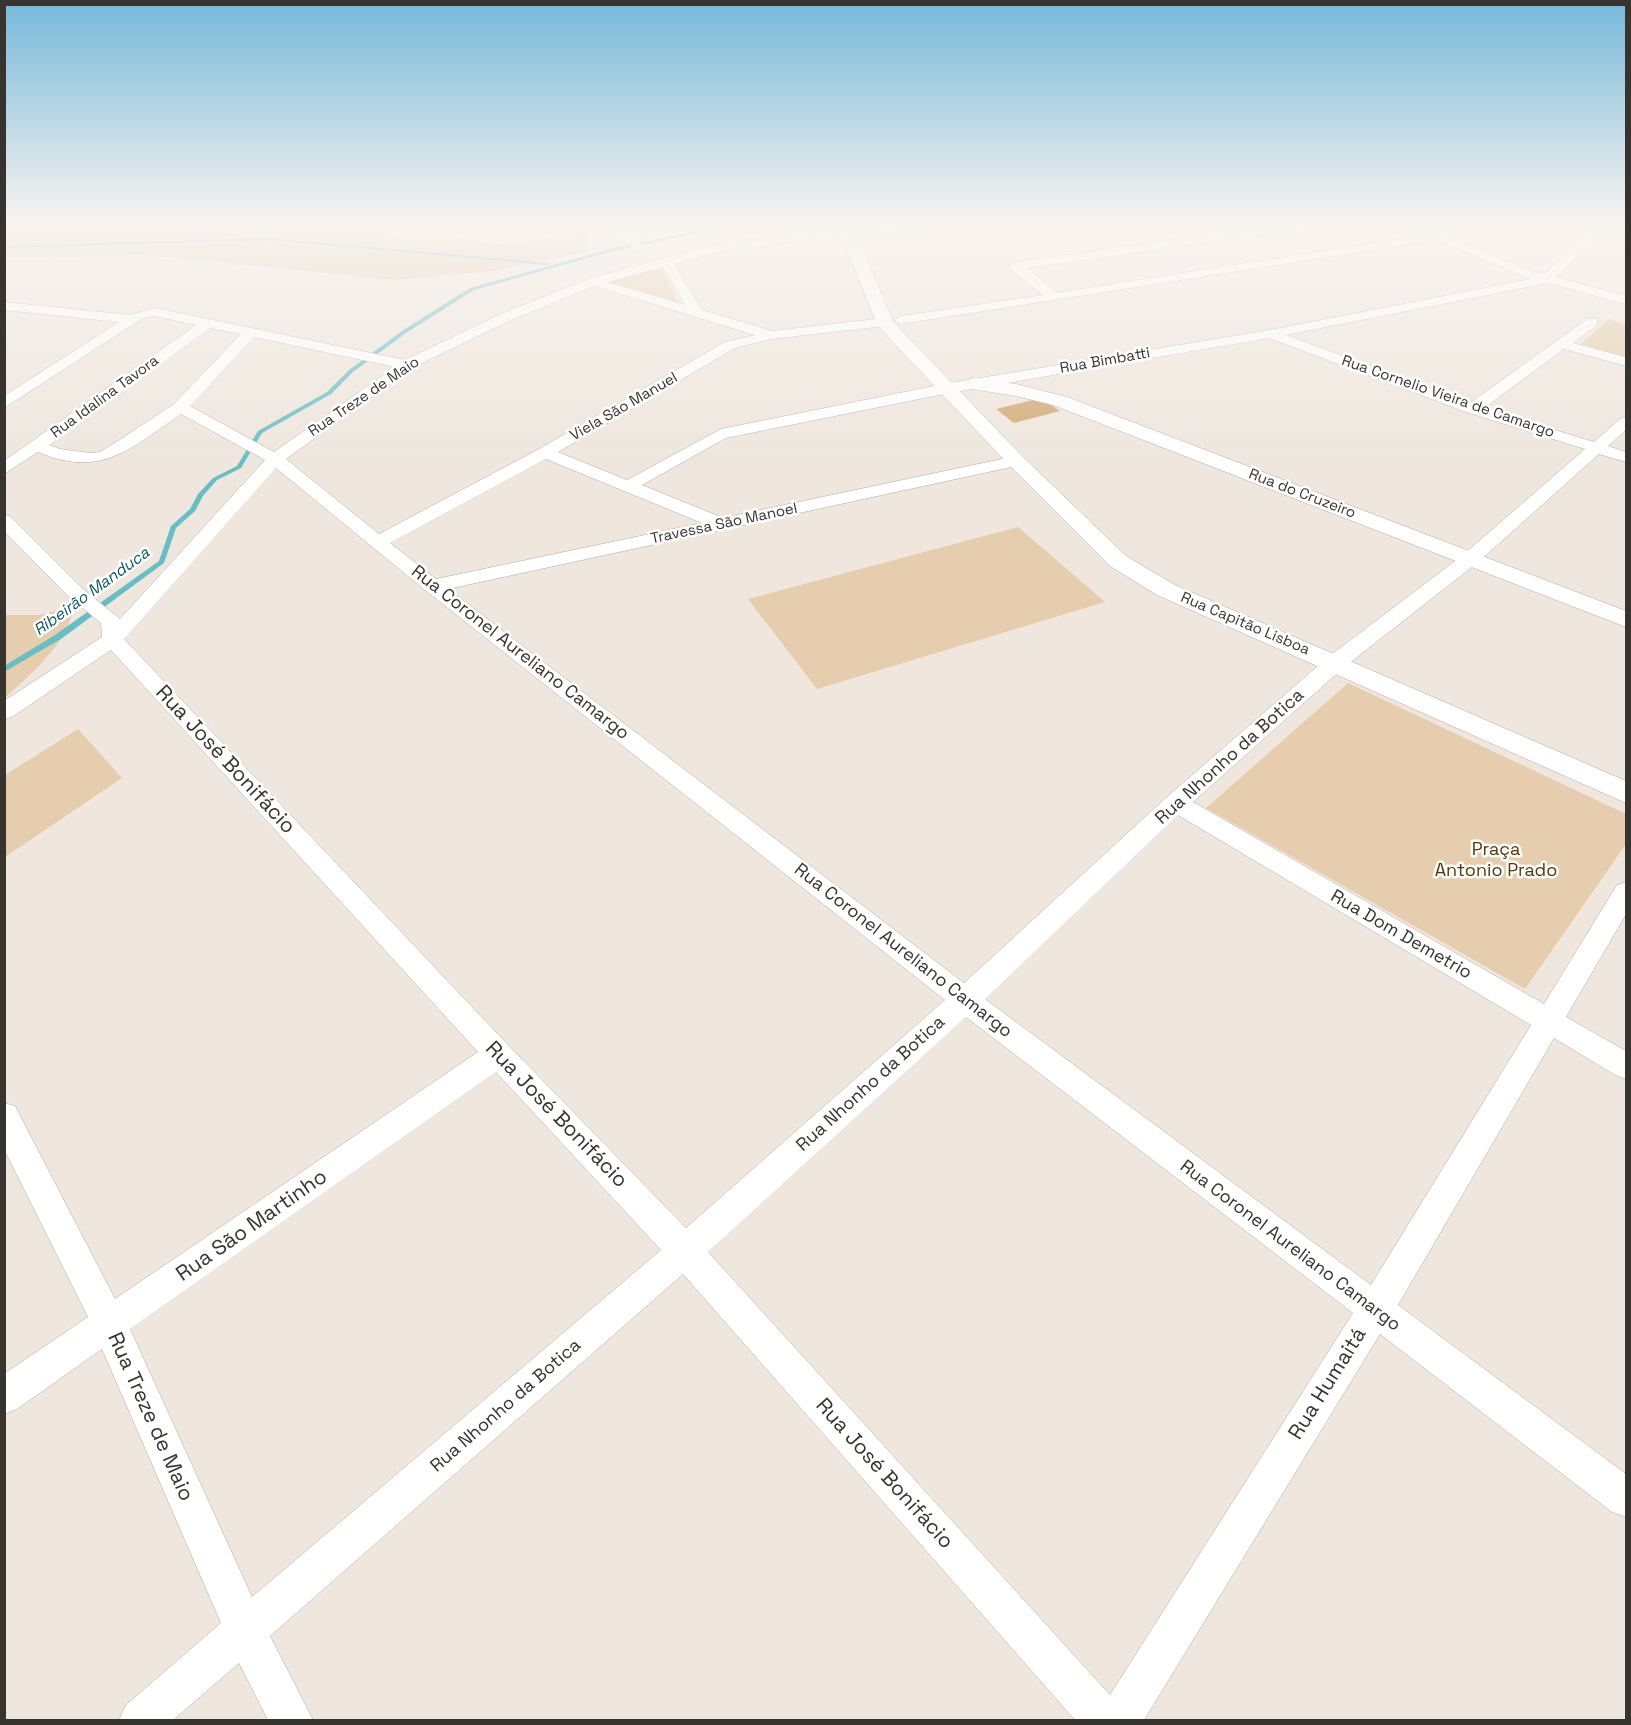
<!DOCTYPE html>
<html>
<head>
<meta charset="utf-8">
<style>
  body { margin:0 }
  #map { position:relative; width:1631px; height:1725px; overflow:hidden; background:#efe7de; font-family:"Space Grotesk",sans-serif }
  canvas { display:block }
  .frame { position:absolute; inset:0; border:6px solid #373430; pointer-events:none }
</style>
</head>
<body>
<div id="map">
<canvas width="1631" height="1725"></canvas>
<div class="frame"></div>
</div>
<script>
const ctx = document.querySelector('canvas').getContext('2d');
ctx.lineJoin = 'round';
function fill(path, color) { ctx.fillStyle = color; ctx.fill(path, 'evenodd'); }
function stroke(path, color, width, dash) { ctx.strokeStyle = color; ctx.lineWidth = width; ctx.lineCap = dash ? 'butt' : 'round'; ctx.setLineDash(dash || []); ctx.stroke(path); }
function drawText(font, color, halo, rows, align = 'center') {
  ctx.font = font + ' "Space Grotesk",sans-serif'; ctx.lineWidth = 5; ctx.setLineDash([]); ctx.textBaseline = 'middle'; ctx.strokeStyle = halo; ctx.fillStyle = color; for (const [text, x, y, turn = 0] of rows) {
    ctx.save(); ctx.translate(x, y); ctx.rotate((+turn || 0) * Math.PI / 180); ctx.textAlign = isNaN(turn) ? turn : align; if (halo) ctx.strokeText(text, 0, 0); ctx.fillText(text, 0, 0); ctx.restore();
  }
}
fill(new Path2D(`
  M4 221H363L387 236 448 238 512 245 585 233 586 252 493 271 395 280 143 255 5 258Z
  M660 266 678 302 606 281Z
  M1609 319 1626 325V357L1581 344Z
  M1018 527 1105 602 817 689 748 599Z
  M63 609 73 610C65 647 31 673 5 698V615H40Z
  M1348 683 1626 814V844L1525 989 1206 808Z
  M78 729 122 778 5 857V775Z`), '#e6cdad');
fill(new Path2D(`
  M757 221H767L734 226 732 225Z
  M711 228 713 230 613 251 474 290 406 333 353 372 331 394 262 433 241 468 217 480 203 496 195 511 176 528 164 563 61 639 4 672V666L55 635 159 561 171 526 190 509 198 494 213 478 237 466 258 431 327 392 349 370 402 331 470 288 610 249Z
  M268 238 547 263 549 264 547 265 268 240 4 248V246Z`), '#68bec5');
fill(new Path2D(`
  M1041 398 1060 411 1014 423 996 409Z`), '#d1a974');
const service = new Path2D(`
  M974 221H992L863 237 860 235Z`);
const minor = new Path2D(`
  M598 221H611L629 234 720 221H750L744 225 637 240 645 248 639 252Z
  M1309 221H1339L1333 225 1027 268 1057 293 1424 235 1397 221H1413L1525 269 1544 274 1603 221H1616L1556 277 1626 296V304L1548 283 1286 335 1470 403 1587 319H1597V325L1573 343 1626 357V366L1564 349 1484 408 1594 442 1620 419 1626 417V430L1608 446 1626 452V462L1599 454 1477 563 1343 668 1193 802 1544 1004 1617 885 1626 882V914L1566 1017 1626 1051V1079L1615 1075 1554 1038 1398 1305 1626 1474V1517L1612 1512 1380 1334 1144 1720H1075L683 1274 270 1636 313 1720H268L239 1663 173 1720H119L126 1705 221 1623 102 1349 17 1409 4 1414V1374L88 1317 4 1149V1103L15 1106 115 1299 478 1052 111 650 12 717 4 719V701L102 637 101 623 69 597 4 531V515L10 516 83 589 120 619 265 460 181 414C131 448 102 479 38 452L4 474V461L196 325 155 316 143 318 4 408V396L119 322 4 310V302L130 315 155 308 405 360 501 314 588 279 712 245 852 227 854 230 848 234 713 253 674 264 702 310 772 331 885 318 892 322 885 326 771 339 735 348 558 452 627 480 721 429 949 383 1270 330 1531 279 1436 240 901 324 894 320 901 316 1043 295 1011 269 1010 266 1016 262ZM663 267 685 305 607 282ZM594 286 755 335 725 342 539 449 379 534 286 459 412 368 511 320ZM210 328 241 334 174 404 118 441 100 452 90 453 60 449 49 445ZM254 337 395 367 274 452 190 406ZM1269 338 1466 412 1585 449 1463 555 1327 658 1167 797 964 983 448 589 1016 466 1025 461 1016 456 723 518 642 485 726 438 949 393ZM546 459 702 523 436 579 390 543ZM276 468 425 590 945 1000 686 1228 508 1045 124 639ZM1178 815 1531 1025 1371 1285 985 999ZM966 1017 1353 1313 1110 1695 708 1252ZM496 1072 661 1250 252 1597 130 1329Z`);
const tertiary = new Path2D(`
  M836 221H850L893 321 902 331 1023 457 1126 556 1175 585 1626 781V803L1157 595 1110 566 1009 465 890 339 876 322Z
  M972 378 1016 384 1067 397 1626 611V627L1053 405 1016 396 965 388 962 384Z`);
stroke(service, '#b1aaa1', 1);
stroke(minor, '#b1aaa1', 1);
stroke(tertiary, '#b1aaa1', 1);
fill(service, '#fff');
fill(minor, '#fff');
fill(tertiary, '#fff');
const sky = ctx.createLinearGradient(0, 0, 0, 462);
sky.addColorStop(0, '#75b8da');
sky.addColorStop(0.48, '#f8f4f0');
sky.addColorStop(1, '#f8f4f000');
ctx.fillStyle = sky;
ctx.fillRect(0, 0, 1631, 462);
drawText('15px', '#373430', '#fff', [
  ["Rua Bimbatti",1105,361,-10],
  ["Rua Idalina Tavora",105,397,-36],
  ["Rua Treze de Maio",364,397,-34],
  ["Rua Cornelio Vieira de Camargo",1448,397,19],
  ["Viela São Manuel",624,407,-30],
  ["Rua do Cruzeiro",1302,494,21],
  ["Travessa São Manoel",724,524,-12],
  ["Rua Capitão Lisboa",1245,624,23]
]);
drawText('italic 16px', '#08565c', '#fff', [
  ["Ribeirão Manduca",92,592,-36]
]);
drawText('18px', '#373430', '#fff', [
  ["Rua Coronel Aureliano Camargo",520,653,38],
  ["Rua Nhonho da Botica",1230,757,-42],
  ["Rua Dom Demetrio",1401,935,30],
  ["Rua Coronel Aureliano Camargo",903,951,38],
  ["Rua Nhonho da Botica",871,1084,-42],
  ["Rua Coronel Aureliano Camargo",1290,1246,37],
  ["Rua Nhonho da Botica",506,1406,-41]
]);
drawText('18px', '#54380e', '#fff', [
  ["Praça",1496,850],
  ["Antonio Prado",1496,871]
]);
drawText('21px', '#373430', '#fff', [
  ["Rua José Bonifácio",225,760,47],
  ["Rua José Bonifácio",556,1115,46],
  ["Rua São Martinho",252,1226,-35],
  ["Rua Humaitá",1328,1384,-58],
  ["Rua Treze de Maio",150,1417,66],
  ["Rua José Bonifácio",884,1474,48]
]);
</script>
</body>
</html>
